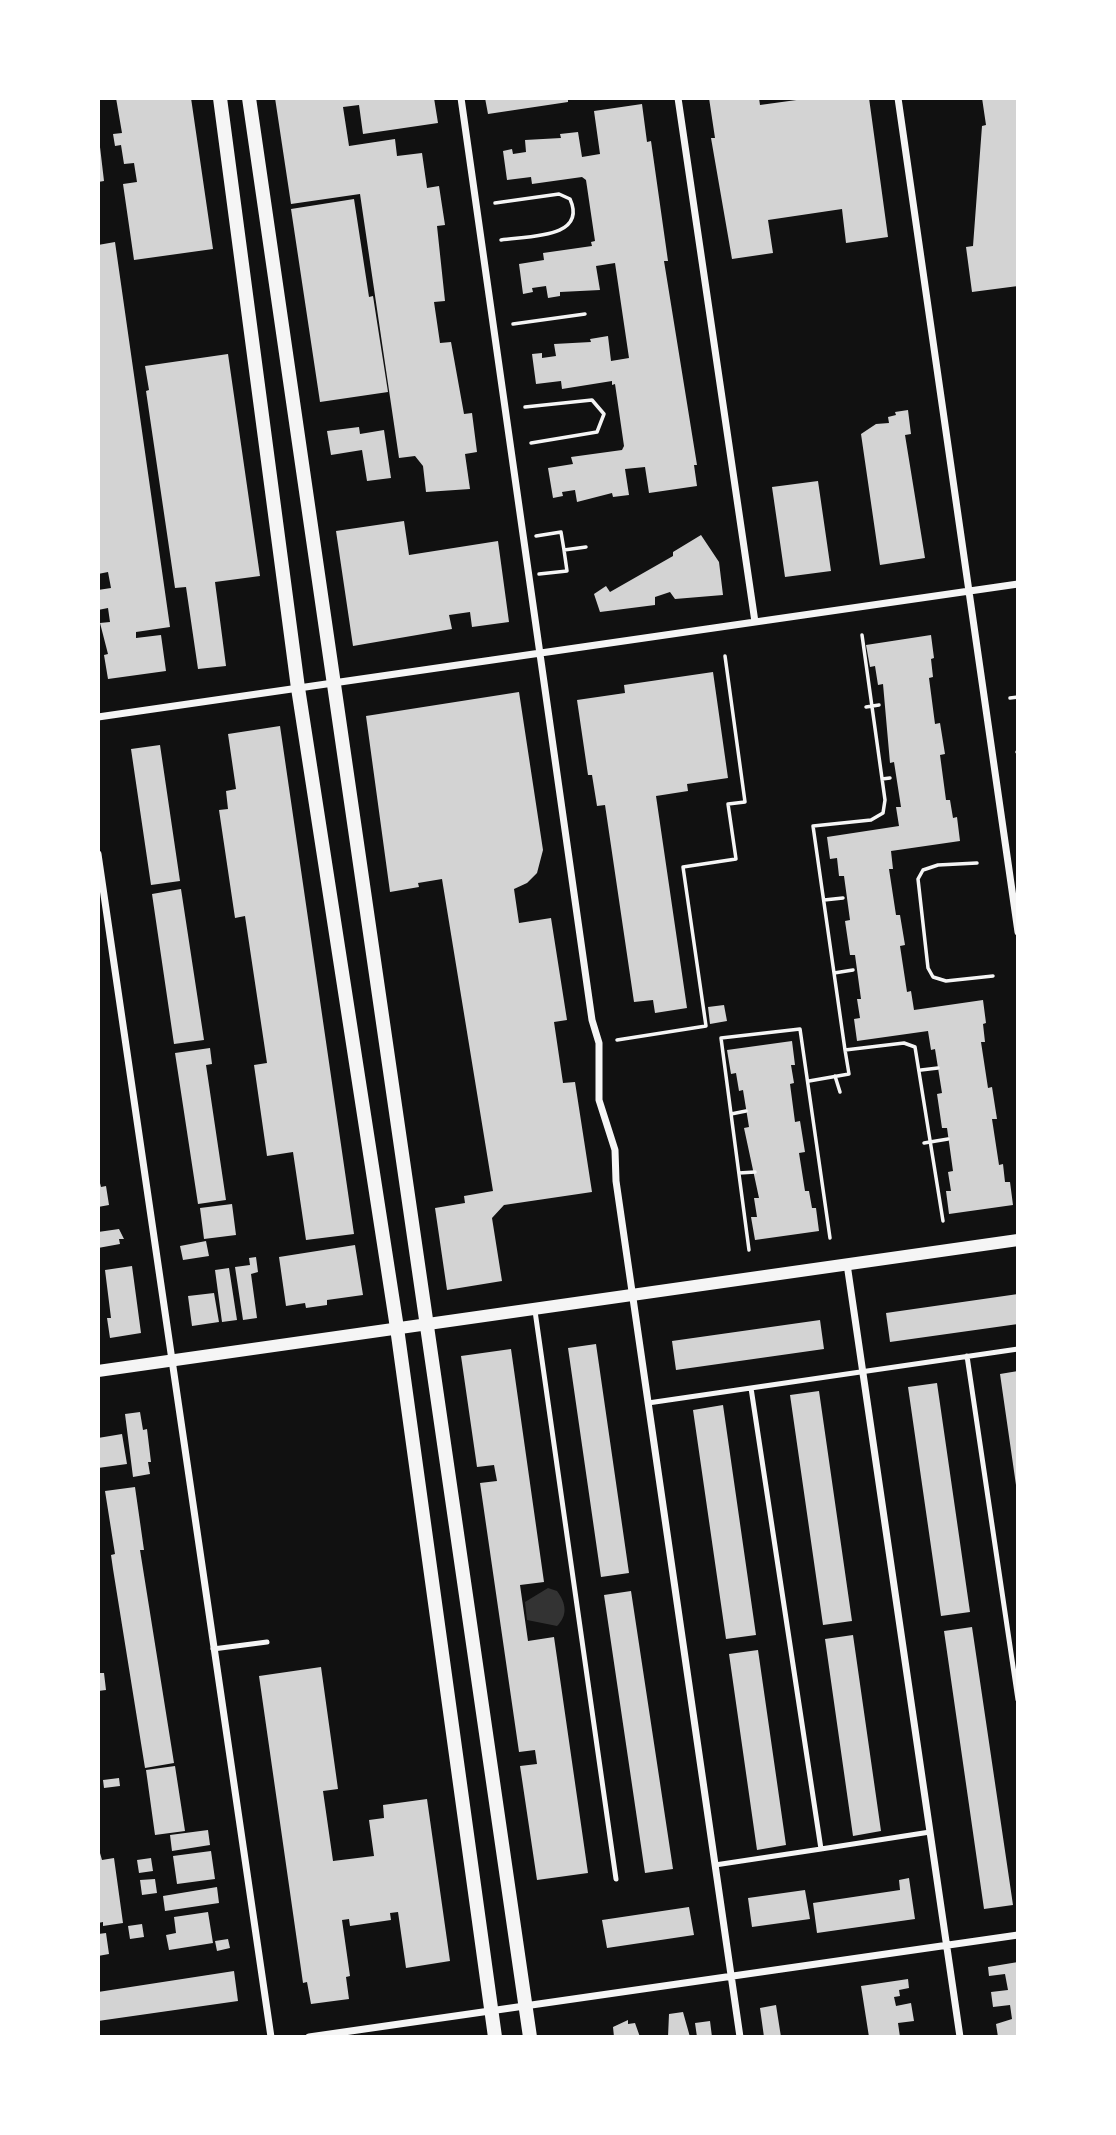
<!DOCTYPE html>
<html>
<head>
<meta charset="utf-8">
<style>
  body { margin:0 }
  #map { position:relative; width:1116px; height:2135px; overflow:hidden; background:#111; font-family:"Space Grotesk",sans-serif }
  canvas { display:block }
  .frame { position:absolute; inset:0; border:100px solid #fff; pointer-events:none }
</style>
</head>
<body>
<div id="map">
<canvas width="1116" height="2135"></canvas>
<div class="frame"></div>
</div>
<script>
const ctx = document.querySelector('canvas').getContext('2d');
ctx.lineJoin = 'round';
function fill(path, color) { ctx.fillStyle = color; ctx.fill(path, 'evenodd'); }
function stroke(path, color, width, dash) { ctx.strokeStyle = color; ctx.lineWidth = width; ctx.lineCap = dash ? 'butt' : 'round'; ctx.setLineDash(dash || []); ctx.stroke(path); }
fill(new Path2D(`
  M548 1588 557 1591C566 1603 568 1615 557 1626L527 1620 525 1602Z`), '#333');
fill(new Path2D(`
  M116 98H191L213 249 134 260 123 184 137 182 134 163 124 164 121 145 115 146 113 134 122 133Z
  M275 98H434L438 123 363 134 359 105 343 107 349 146 395 139 397 156 422 153 427 188 439 186 445 225 437 226 445 301 434 302 440 343 451 342 464 414 472 413 477 452 465 454 470 489 426 492 423 466 415 456 399 458 360 194 291 204Z
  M485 98H568V102L488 114Z
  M709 98H759L760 105 811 98H869L888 237 846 243 842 209 768 220 773 253 732 259 711 138H715Z
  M982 98H1018V286L972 292 966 247 973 246 982 126 986 125Z
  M642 104 647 142 651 141 668 261H664L697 465H694L697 486 649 493 645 467 625 469 629 495 613 497 612 493 577 502 575 490 562 492 563 496 553 498 548 468 573 464 571 457 622 450 624 446 615 384 612 385V381L562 389 561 381 536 384 532 354 542 353V358L556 356 554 344 591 342 590 339 608 336 611 361 629 358 615 263 596 266 600 290 560 292V296L548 298 546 286 532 288 533 292 523 294 519 264 544 260 543 253 592 246 591 242 595 241 586 180 582 177 532 184 531 177 507 180 503 151 512 149 513 154 526 152 525 140 561 138 560 134 578 132 582 157 600 154 594 111Z
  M98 130 104 181 98 182Z
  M354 199 369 297 373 296 388 392 320 402 291 209Z
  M115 242 170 627 136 632V638L161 635 166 671 108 679 104 655 108 654 100 623 110 622 108 608 98 610V590L111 588 108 572 98 574V245Z
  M228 354 260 576 215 582 226 666 198 669 186 587 175 588 146 391 149 390 145 366Z
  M908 410 911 434 905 435 925 558 880 565 861 434 876 424 889 423 888 417 896 415 895 412Z
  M359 427 360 434 384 430 391 478 367 481 362 450 331 455 327 431Z
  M818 481 831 571 785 577 772 487Z
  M404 521 409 555 498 541 509 622 472 627 470 612 449 615 452 629 353 646 336 531Z
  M701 535 719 562 723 595 675 599 670 592 655 597V605L600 612 594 594 606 586 610 592 673 556V552Z
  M931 635 934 658 931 659 933 677 929 678 935 724 940 723 945 754 940 755 946 800H950L953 818 957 817 960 841 891 851 893 869H889L896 915H900L905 945 900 946 907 992 911 991 914 1010 983 1000 986 1023 983 1024 985 1042H981L988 1088 992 1087 997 1119H992L999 1165 1003 1164 1005 1182H1010L1013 1205 949 1214 946 1191H951L948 1172 953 1171 947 1128H942L937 1094 942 1093 935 1049 931 1050 928 1031 857 1041 854 1019 860 1018 857 999H861L855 955H850L845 921 850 920 844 876H839L837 858 830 859 827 837 899 826 896 807H901L894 762 890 763 883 684 878 685 875 666 870 667 866 645Z
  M713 672 728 778 687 784 688 791 656 796 687 1008 655 1013 653 1000 634 1002 605 805 597 806 592 775H588L577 700 625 693 624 685Z
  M519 692 543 850 537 873 527 883 514 889 519 923 551 918 567 1020 554 1022 563 1083 575 1082 592 1192 504 1205 492 1218 502 1281 447 1290 435 1208 465 1203 464 1196 493 1191 442 879 418 883 419 887 390 892 366 716Z
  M280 726 354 1234 306 1240 293 1152 267 1156 254 1065 267 1063 245 916 235 918 219 810 228 809 226 791 236 789 228 734Z
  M160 745 180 881 151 885 131 749Z
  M181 889 204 1040 174 1044 152 894Z
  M724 1005 727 1021 710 1024 708 1007Z
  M792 1041 795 1065H791L794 1083 790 1084 795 1122 800 1121 805 1152 799 1153 805 1191H809L812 1208H816L819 1231 755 1240 751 1217H757L754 1198H759L744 1128 749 1127 743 1090 739 1091 736 1073 731 1074 727 1050Z
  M210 1048 212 1064 206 1065 226 1200 198 1204 175 1053Z
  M98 1175 101 1187 106 1186 109 1205 98 1207Z
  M232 1204 236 1235 204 1239 200 1208Z
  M119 1229 124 1239H119L120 1244 98 1248V1232Z
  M206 1241 209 1256 183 1260 180 1246Z
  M355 1245 363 1295 327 1300V1305L306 1308 305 1303 286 1306 279 1257Z
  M256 1257 258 1272 251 1274 257 1318 243 1320 235 1267 250 1265 249 1258Z
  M132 1266 141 1333 110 1338 107 1318H111L105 1270Z
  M229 1268 237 1320 222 1322 215 1270Z
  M214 1293 219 1322 192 1326 188 1296Z
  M1018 1294V1324L890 1342 886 1313Z
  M820 1320 824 1349 676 1370 672 1341Z
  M596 1344 629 1573 601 1577 568 1348Z
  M511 1349 544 1582 520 1585 528 1641 554 1637 588 1873 537 1880 520 1766 537 1764 535 1750 519 1752 480 1483 497 1481 494 1465 477 1467 461 1356Z
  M1018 1371V1485H1016L1000 1374Z
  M937 1383 970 1612 941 1616 908 1387Z
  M819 1391 852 1621 823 1625 790 1395Z
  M723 1405 756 1635 726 1639 693 1410Z
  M140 1412 143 1430 147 1429 151 1462H148L150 1474 133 1477 125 1414Z
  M122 1434 127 1464 98 1468V1438Z
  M135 1487 144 1550H140L174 1763 145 1768 113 1569 111 1555 115 1554 105 1491Z
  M631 1591 673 1869 645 1873 604 1595Z
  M972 1627 1013 1905 984 1909 944 1631Z
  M853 1635 881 1831 853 1836 825 1639Z
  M758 1650 786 1845 757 1850 729 1654Z
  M321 1667 338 1789 323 1791 333 1861 374 1856 369 1820 384 1818 383 1805 427 1799 450 1961 406 1968 398 1912 390 1913 391 1920 350 1926 349 1919 342 1920 350 1976 346 1977 349 1999 311 2004 307 1982 303 1983 259 1676Z
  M98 1673H104L106 1690 98 1691Z
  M175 1766 185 1831 155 1835 146 1770Z
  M119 1778 120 1786 104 1788 103 1780Z
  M208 1830 210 1845 172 1851 170 1835Z
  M98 1846 102 1860 114 1858 123 1923 103 1926V1922L98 1923Z
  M211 1851 215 1879 177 1884 173 1856Z
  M151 1858 153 1871 139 1873 137 1860Z
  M909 1878 915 1919 817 1933 813 1903 900 1890 899 1880Z
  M155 1879 157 1893 142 1895 140 1880Z
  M217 1887 219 1903 165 1911 163 1896Z
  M805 1890 810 1919 752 1927 748 1898Z
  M689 1907 694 1935 607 1948 602 1920Z
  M208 1912 213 1943 169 1950 166 1935 176 1933 174 1917Z
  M142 1924 144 1937 130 1939 128 1926Z
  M106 1933 109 1954 98 1956V1934Z
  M228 1939 230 1948 217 1951 215 1941Z
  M1018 1962V2037H998L996 2024 1012 2019 1010 2005 993 2007 991 1992 1008 1990 1005 1974 989 1976 988 1967Z
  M234 1971 238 2001 98 2021V1992Z
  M908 1979 909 1988 899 1990 900 1996 894 1997 896 2006 911 2003 914 2021 898 2023 900 2037H869L861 1986Z
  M776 2005 781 2037H764L760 2008Z
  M683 2012 690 2037H668L669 2014Z
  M628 2020V2024L635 2023 640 2037H614L613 2027Z
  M710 2021 712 2037H697L695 2023Z`), '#d3d3d3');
stroke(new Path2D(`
  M495 203 559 194 570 199C588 239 526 236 501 240
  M513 324 585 314
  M525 407 592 400 604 414 597 432 531 443
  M536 536 561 532 564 550
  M539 574 567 571 564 550 586 547
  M1010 698 1018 697
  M866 707 879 705
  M1017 752H1018
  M882 779 890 778
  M977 863 938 865 923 870 918 879 928 968 933 977 946 981 993 976
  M824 900 843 898
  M834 973 853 970
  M617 1040 706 1026 683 867 736 859 728 804 745 802 725 656
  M845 1050 813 826 871 820 883 813 885 800 862 635
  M921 1070 938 1068
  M835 1076 840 1092
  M809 1081 849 1074 845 1050 904 1043 915 1047 943 1221
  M731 1114 746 1111
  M924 1143 948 1139
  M739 1173 755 1172
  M749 1250 721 1038 800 1029 830 1238`), '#f5f5f5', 3.5);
stroke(new Path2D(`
  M535 1311 616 1879
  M967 1356 1018 1700
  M648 1403 1018 1349
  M213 1649 267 1642
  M821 1849 930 1832
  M715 1865 821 1849 751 1388`), '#f5f5f5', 5);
stroke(new Path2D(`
  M461 98 592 1020 599 1043V1100L615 1150 616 1181 740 2037
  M678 98 755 622
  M898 98 1018 932
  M98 717 1018 584
  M98 854 271 2037
  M847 1264 960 2037
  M309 2037 1018 1935`), '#f5f5f5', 7);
stroke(new Path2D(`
  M98 1371 1018 1240`), '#f5f5f5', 12);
stroke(new Path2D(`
  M220 98 298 688 397 1328 495 2037
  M249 98 530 2037`), '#f5f5f5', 14);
</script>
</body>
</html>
